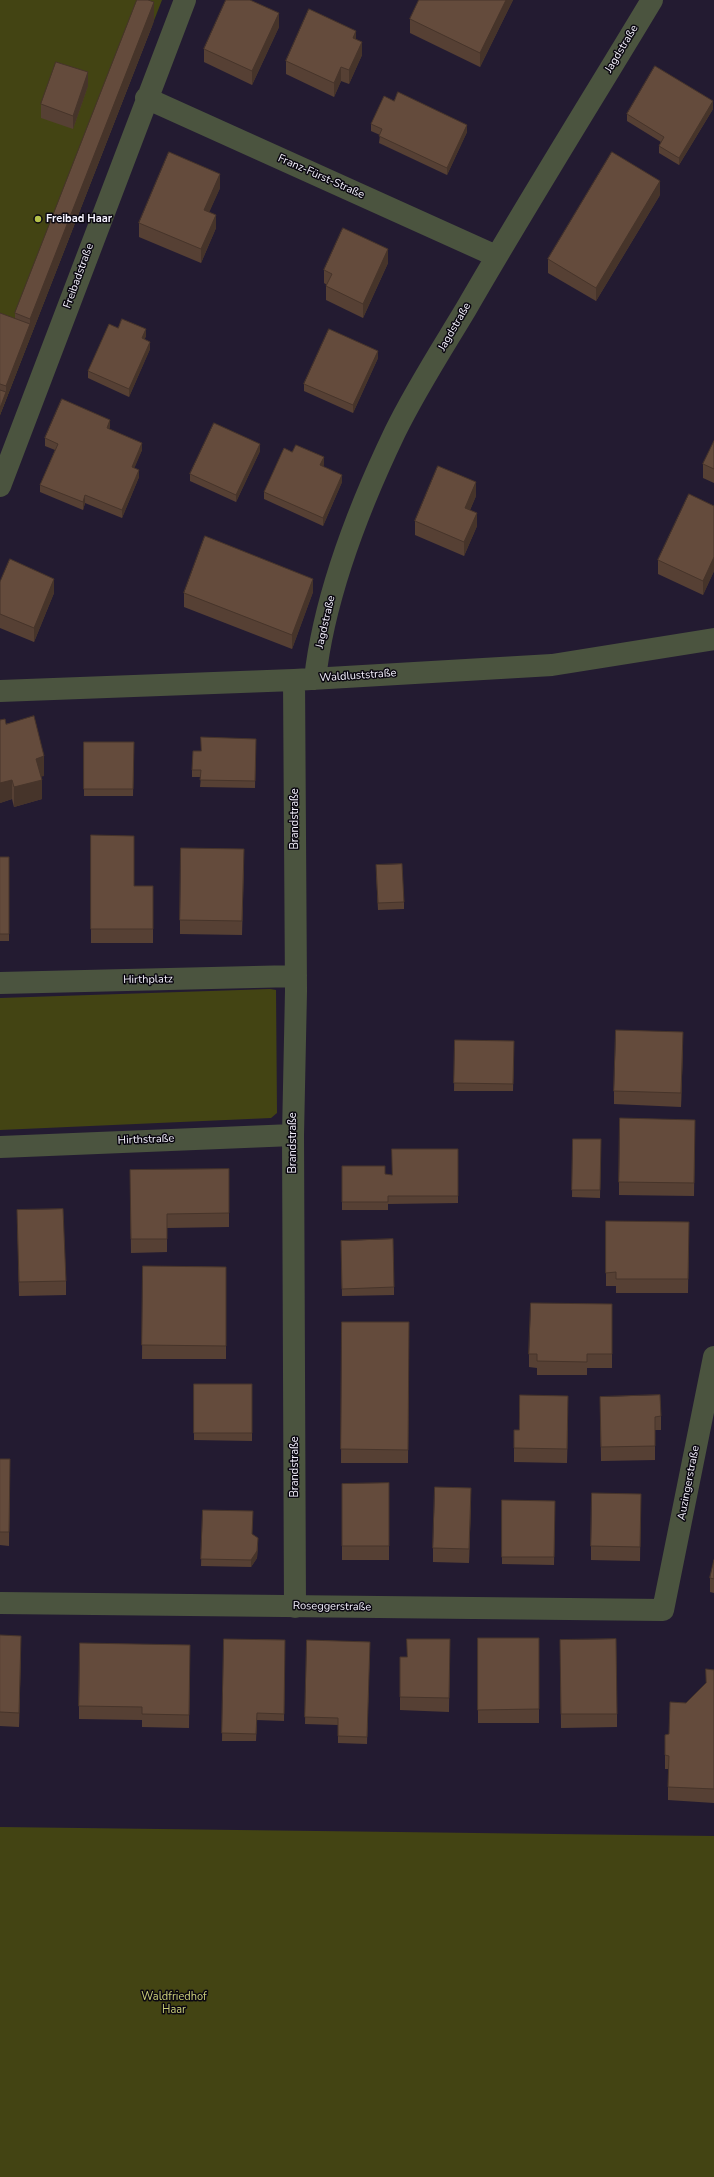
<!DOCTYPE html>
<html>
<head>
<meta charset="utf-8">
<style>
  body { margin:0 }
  canvas { display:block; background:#231b31 }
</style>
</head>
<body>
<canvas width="714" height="2177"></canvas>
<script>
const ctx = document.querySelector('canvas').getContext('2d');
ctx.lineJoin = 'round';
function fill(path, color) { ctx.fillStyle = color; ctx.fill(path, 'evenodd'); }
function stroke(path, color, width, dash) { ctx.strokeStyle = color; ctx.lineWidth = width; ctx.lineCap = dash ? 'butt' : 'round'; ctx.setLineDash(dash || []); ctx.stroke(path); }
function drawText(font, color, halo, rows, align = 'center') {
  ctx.font = font + ' "Nunito Sans",sans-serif'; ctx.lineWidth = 3; ctx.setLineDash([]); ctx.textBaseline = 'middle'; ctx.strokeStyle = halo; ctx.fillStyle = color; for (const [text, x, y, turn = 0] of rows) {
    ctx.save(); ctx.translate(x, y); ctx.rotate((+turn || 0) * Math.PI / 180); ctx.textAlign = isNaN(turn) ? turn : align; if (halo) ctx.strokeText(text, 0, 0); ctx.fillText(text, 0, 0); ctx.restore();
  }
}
fill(new Path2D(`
  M0 0H162L0 415Z
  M270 989 276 990 277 1113 271 1118 0 1130V998Z
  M0 1827 714 1836V2177H0Z`), '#434413');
stroke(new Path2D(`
  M146 98 496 256
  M0 486 185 0
  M315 679C324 597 360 505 395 432 416 389 442 349 466 309 526 205 590 103 652 0
  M294 680 296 991 293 1135 295 1607
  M0 691 294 680 552 665 714 639
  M0 983 296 976
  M0 1147 293 1135
  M0 1603 663 1610 714 1357`), '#4b543f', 22);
fill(new Path2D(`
  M419 0H513L480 67 410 33V19Z
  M154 21 30 338 0 415V313L15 319V313Z
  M279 27 252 85 204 62V49Z
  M356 39 362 55 349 84 341 81 334 97 286 74V61Z
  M88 86 73 129 41 118V104Z
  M394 101 467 132 447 175 379 143 380 135 371 131V124Z
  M713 109 679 165 659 153V146L661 142 627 121V114Z
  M220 188 209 212 216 228 201 263 139 237V223Z
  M660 195 596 301 548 273V259Z
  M388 263 363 318 326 300V286L327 285 324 283V270Z
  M118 328 146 336 144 340 150 349 129 397 88 378V371Z
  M378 358 353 413 304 391V384Z
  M110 427 109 429 142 450 134 468 139 477 122 518 85 503 83 510 40 492V485L55 450 45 446V438Z
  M714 441V483L703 478V464Z
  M260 451 236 502 190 481V474Z
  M324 464 323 467 342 482 323 526 264 499V492Z
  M476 496 470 510 477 526 464 556 415 535V521Z
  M714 506V571L703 595 658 574V560Z
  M0 582 54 593 34 642 0 628Z
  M313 592 292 649 184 607V593Z
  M0 720 6 724 44 776H41L42 799 14 807 12 799 0 803Z
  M256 739 255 788 200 787 201 777H192V770L201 751Z
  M84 742H134L133 796H84Z
  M91 835 134 886H153V943H91Z
  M0 857H9V941H0Z
  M244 863 242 935 180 934V920Z
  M376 872 404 902V909L378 910Z
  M455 1040 514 1041 513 1091H454Z
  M683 1046 681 1107 614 1104V1091Z
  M695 1120 694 1196 619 1195V1182Z
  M573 1139H601L600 1198 572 1197Z
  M458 1149V1203L388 1204V1210H342V1166L385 1174 392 1175Z
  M229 1169V1227L167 1228V1252L131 1253 130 1170Z
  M17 1210 66 1281V1295L19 1296Z
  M606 1221 689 1222 688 1293H616V1286H606Z
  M341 1248 394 1287V1295L342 1296Z
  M143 1266 226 1267V1359H142Z
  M612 1304V1368H587V1375H537V1368L529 1367V1354Z
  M342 1322H409L408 1463H341Z
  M194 1384H252V1441L194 1440Z
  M600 1397 661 1416V1430H655V1460L601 1461Z
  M568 1410 567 1463 514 1462V1430H519Z
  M0 1459H10L9 1546 0 1545Z
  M389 1483V1560H342V1484Z
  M641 1494 640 1561 591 1560V1546Z
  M502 1500 555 1501 554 1565 502 1564Z
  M471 1502 469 1563 433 1562V1548Z
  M203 1510 252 1534 258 1545 257 1558 251 1567 201 1566Z
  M714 1560V1593L710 1592V1578Z
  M0 1635 21 1650 19 1727 0 1726Z
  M478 1638H539V1723H478Z
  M224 1639 285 1640 284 1721 257 1720 256 1741H222Z
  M450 1639 449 1712 400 1710V1657H407Z
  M307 1640 370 1642 367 1744 338 1743V1725L305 1724Z
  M560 1640 617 1714V1727L561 1728Z
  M190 1645 189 1728 142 1727V1720L79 1719V1706Z
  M714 1670V1803L668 1800V1769H665V1735L669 1734 686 1703 706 1683Z`), '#564034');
fill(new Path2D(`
  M506 0H513L480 67V53Z
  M154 2V21L0 415V408L6 392V386L30 324V319Z
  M279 13V27L252 85V71Z
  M356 31V45L353 38Z
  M362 42V55L349 84V70Z
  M341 67V81L334 97V83Z
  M88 72V86L73 129V116Z
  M713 101V109L679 165V158Z
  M467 125V132L447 175V168Z
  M220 174V188L204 224V210Z
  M660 181V195L596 301V288Z
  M216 215V228L201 263V249Z
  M388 249V263L363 318V304Z
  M146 329V336L142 346V338Z
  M150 342V349L129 397V389Z
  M378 351V358L353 413V405Z
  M110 420V427L107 435V428Z
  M142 443V450L132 474V467Z
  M260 444V451L236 502V495Z
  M324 457V464L320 473V465Z
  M139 470V477L122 518V510Z
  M342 475V482L323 526V518Z
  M476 482V496L465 522V508Z
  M85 495V503L83 510V502Z
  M477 513V526L464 556V542Z
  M714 557V571L703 595V581Z
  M54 579V593L34 642V628Z
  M313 579V592L292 649V635Z
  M44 756V776L36 778V759Z
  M12 780V799L0 803V783Z
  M42 780V799L14 807V787Z
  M683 1032V1046L681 1107V1093Z
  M568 1396V1410L567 1463V1449Z
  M471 1488V1502L469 1563V1549Z
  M258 1538 257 1558 251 1567V1560Z
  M21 1636V1650L19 1727V1713Z`), '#46342a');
const building = new Path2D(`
  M137 0H148L154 2 30 319 15 313Z
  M226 0H250L279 13 252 71 204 49Z
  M419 0H506L480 53 410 19Z
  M309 9 356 31 353 38 362 42 349 70 341 67 334 83 286 61Z
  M56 62 88 72 73 116 41 104Z
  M655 66 713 101 679 158 659 146 664 137 627 114Z
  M398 92 467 125 447 168 379 136 382 129 371 124 384 96 394 101Z
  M169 152 220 174 204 210 216 215 201 249 139 223Z
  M612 152 660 181 596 288 548 259Z
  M343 228 388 249 363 304 326 286 332 274 324 270Z
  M0 313 30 324 6 386 0 384Z
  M122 319 146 329 142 338 150 342 129 389 88 371 109 324 118 328Z
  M329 329 378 351 353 405 304 384Z
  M0 390 6 392 0 408Z
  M62 399 110 420 107 428 142 443 132 467 139 470 122 510 85 495 83 502 40 485 58 444 45 438Z
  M214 423 260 444 236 495 190 474Z
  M714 441V469L703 464Z
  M296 445 324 457 320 465 342 475 323 518 264 492 284 448 292 452Z
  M438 466 476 482 465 508 477 513 464 542 415 521Z
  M689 494 714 506V557L703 581 658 560Z
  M205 536 313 579 292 635 184 593Z
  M10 559 54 579 34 628 0 614V582Z
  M34 716 44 756 36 759 42 780 14 787 12 780 0 783V720L5 719 6 724Z
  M201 737 256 739 255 781 200 780 201 770H192L193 751H201Z
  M84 742H134L133 789H84Z
  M91 835 134 836V886H153V929H91Z
  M181 848 244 849 242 921 180 920Z
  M0 857H9V934H0Z
  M402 864 404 902 378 903 376 865Z
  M616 1030 683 1032 681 1093 614 1091Z
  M455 1040 514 1041 513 1084 454 1083Z
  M620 1118 695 1120 694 1183 619 1182Z
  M573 1139H601L600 1190H572Z
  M392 1149H458V1196H388V1202H342V1166H385V1174L392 1175Z
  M229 1169V1213L167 1214V1239H131L130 1170Z
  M63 1209 66 1281 19 1282 17 1210Z
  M606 1221 689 1222 688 1279H616V1272L606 1273Z
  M393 1239 394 1287 342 1289 341 1241Z
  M143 1266 226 1267V1346L142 1345Z
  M531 1303 612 1304V1354H587V1362L537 1361V1354H529Z
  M342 1322H409L408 1450 341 1449Z
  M194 1384H252V1433H194Z
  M520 1395 568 1396 567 1449 514 1448V1430H519Z
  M660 1395 661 1416 655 1417V1446L601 1447 600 1397Z
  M0 1459H10L9 1532H0Z
  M389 1483V1546H342V1484Z
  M435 1487 471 1488 469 1549 433 1548Z
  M592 1493 641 1494 640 1547 591 1546Z
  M502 1500 555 1501 554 1557H502Z
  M203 1510 253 1511 252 1534 258 1538 257 1551 251 1560 201 1559Z
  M714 1560V1579L710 1578Z
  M0 1635 21 1636 19 1713 0 1712Z
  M478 1638H539V1709L478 1710Z
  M224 1639 285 1640 284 1714 257 1713 256 1734 222 1733Z
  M407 1639H450L449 1698 400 1697V1657H407Z
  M616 1639 617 1714H561L560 1640Z
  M307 1640 370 1642 367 1737 338 1736V1718L305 1717Z
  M80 1643 190 1645 189 1715 142 1714V1707L79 1706Z
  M706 1669 714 1670V1789L668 1787 669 1756 665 1755V1735L669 1734 670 1702 686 1703 706 1683Z`);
fill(building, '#644b3c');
stroke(building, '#46342a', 1);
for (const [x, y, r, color] of [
  [38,219,4,"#b5c24a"]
]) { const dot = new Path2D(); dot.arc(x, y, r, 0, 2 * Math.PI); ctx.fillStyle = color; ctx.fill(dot); stroke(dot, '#0b0811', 1.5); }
drawText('11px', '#f6f3ff', '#0b0811', [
  ["Jagdstraße",622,49,-59],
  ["Franz-Fürst-Straße",321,177,24],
  ["Freibadstraße",79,276,-70],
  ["Jagdstraße",455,327,-60],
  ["Jagdstraße",326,622,-77],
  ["Waldluststraße",358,676,-4],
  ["Brandstraße",295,819,-90],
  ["Hirthplatz",148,980,-1],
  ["Hirthstraße",146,1140,-2],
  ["Brandstraße",293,1143,-90],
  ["Brandstraße",295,1467,-90],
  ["Auzingerstraße",689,1483,-79],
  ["Roseggerstraße",332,1607,1]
]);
drawText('bold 11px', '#f6f3ff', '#0b0811', [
  ["Freibad Haar",46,219]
], 'left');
drawText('11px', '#cbcf7a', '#0b0811', [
  ["Waldfriedhof",174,1997],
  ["Haar",174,2010]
]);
</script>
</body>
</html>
